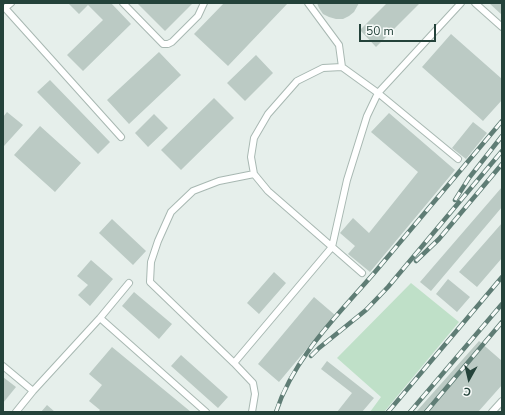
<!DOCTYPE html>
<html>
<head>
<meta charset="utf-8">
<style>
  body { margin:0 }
  #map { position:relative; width:505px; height:415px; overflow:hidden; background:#e6efeb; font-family:"Nunito Sans",sans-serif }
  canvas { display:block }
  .frame { position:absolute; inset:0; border:4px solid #24423a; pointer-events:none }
  .north { position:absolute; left:449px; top:359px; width:40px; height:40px; -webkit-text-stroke:3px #f7fbf9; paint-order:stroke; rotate:188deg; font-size:11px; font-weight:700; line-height:16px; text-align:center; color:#24423a }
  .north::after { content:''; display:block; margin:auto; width:14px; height:18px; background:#24423a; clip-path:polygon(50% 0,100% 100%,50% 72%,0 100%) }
  .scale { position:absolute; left:359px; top:24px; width:77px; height:18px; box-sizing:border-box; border:2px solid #24423a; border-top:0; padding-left:5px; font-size:12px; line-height:14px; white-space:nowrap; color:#24423a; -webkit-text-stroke:3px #f7fbf9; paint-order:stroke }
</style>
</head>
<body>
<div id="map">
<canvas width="505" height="415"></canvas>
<div class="frame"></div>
<div class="north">С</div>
<div class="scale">50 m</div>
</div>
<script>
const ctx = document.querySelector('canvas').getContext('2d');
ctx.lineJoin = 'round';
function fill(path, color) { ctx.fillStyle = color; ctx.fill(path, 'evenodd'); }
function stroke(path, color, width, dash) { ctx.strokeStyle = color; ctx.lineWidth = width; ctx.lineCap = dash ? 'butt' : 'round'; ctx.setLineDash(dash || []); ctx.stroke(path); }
fill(new Path2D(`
  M411 283 459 322 384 412H370L381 397 337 358Z`), '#bfe0c8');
fill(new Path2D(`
  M68 3H111L131 24 83 71 67 55 103 20 88 5 79 14Z
  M137 3H193L165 31Z
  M224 3H288L228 66 194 34Z
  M317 3H359L354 12 349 16 343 19H336L329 17 323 14 319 8Z
  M387 3H420L376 47 360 30Z
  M489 3H502V15Z
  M451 34 502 79V100L483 121 422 67Z
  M159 52 181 75 129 124 107 100Z
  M256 55 273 73 245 101 227 83Z
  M50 80 110 142 98 154 37 92Z
  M214 98 234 118 181 170 161 150Z
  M7 112 23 125 4 146 3 145V117Z
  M389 113 455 170 370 272 348 254 355 246 340 233 353 218 369 233 418 172 371 132Z
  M154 114 168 128 148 147 135 133Z
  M473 122 487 133 466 159 452 148Z
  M40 126 81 163 55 192 14 155Z
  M502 187V207L431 291 420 282Z
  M112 219 146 251 133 265 99 233Z
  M502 223V258L477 287 459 272Z
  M91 260 113 279 90 306 78 295 88 285 77 276Z
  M274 272 286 283 259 314 247 303Z
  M448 279 470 297 457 312 436 294Z
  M134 292 172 324 159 339 122 306Z
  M314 297 335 315 279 382 258 364Z
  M479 341 502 361V385L478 412H416Z
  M112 347 191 412H98L100 410 89 401 102 385 89 374Z
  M181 355 228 397 218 408 171 366Z
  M327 361 374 398 362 412H337L352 393 321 369Z
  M3 377 16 387 3 403Z
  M47 405 55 412H41Z`), '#bbcac4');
const service = new Path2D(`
  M11 3 5 8 121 137
  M123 3 163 44H168L172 42 198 16 204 3
  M308 3 339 45 342 67
  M475 3 502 27
  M362 273 268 191 254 174 251 157 254 138 268 114 297 81 323 68 342 67 378 93 458 159
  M100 318 206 412
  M234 363 150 282 151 262 158 241 171 212 193 191 219 181 254 174
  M3 366 33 391 16 412
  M33 391 100 318 129 283
  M252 412 255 394 253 383 234 363 332 247 347 180 367 116 378 93 461 3
  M492 412 502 401`);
stroke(service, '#a8b8b2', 8);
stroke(service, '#fff', 6);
const rail = new Path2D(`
  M455 200 469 178 502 136
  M416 261 439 239 502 164
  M311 356 319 348 366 310 388 287 502 151
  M276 412C294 357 338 315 375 272 417 222 460 171 502 121
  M388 412 502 277
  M410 412 502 304
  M426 412 502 322`);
stroke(rail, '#5f7d75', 4.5);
stroke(rail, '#f7fbf9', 3, [9]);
</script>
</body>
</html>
